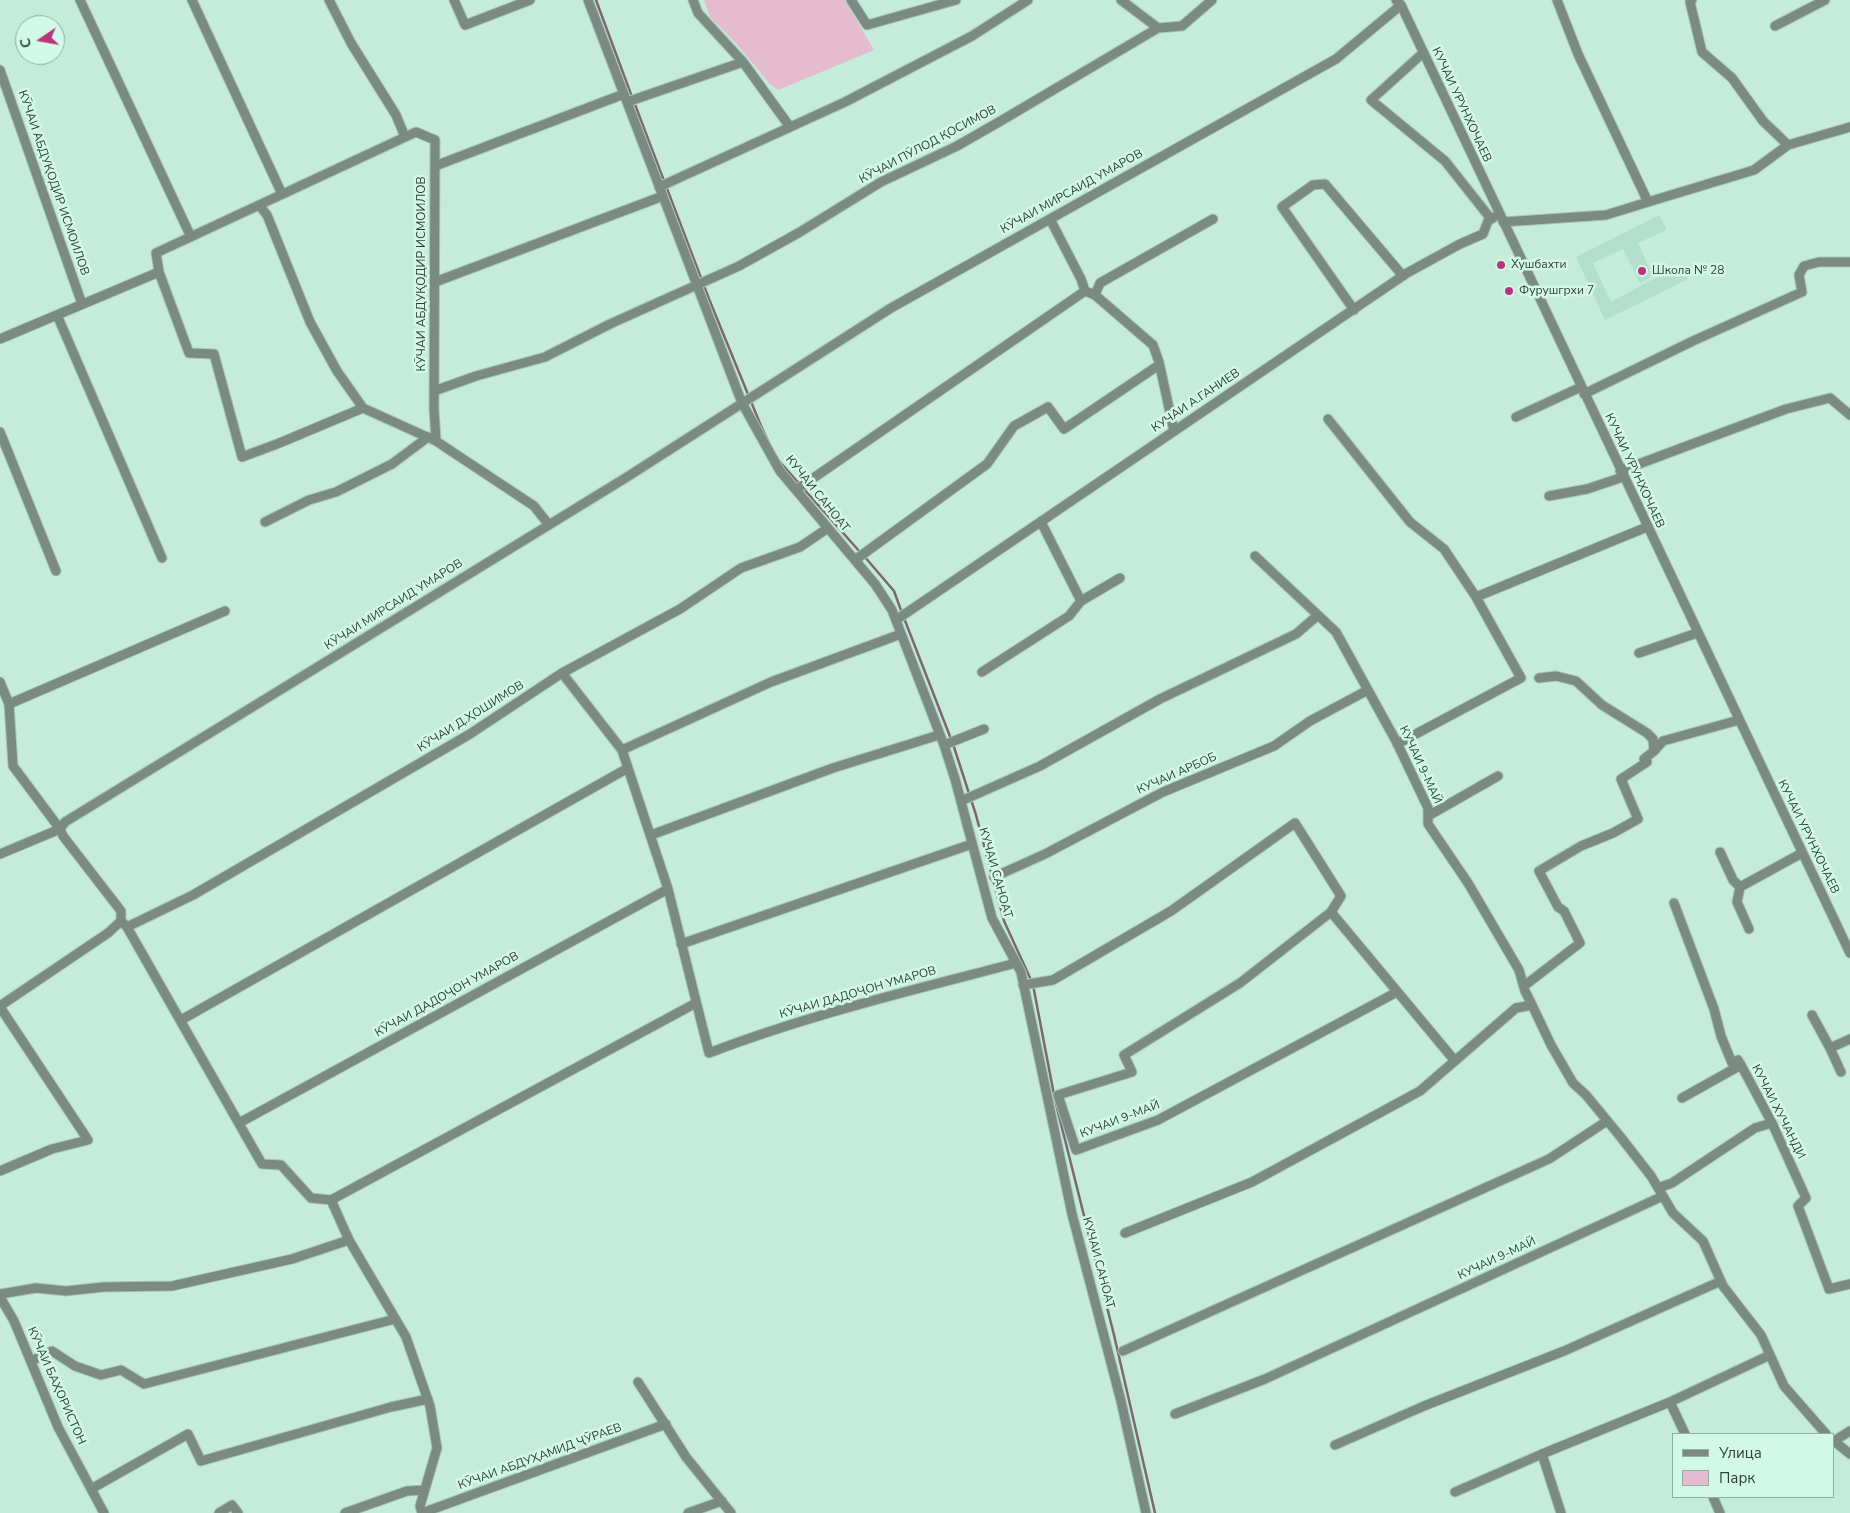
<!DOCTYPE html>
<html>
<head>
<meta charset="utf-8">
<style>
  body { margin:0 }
  #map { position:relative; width:1850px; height:1513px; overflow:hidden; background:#c5ebda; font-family:"Nunito Sans",sans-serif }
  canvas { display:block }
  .legend { position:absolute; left:1672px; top:1433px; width:162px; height:65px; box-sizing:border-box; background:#d2f8e7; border:1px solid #92aea2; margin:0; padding:6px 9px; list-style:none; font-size:15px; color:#31403a }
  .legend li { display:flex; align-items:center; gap:10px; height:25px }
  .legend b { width:25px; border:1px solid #92aea2 }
  .north { position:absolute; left:15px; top:15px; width:50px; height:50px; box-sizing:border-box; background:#d2f8e7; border:1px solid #92aea2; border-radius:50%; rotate:258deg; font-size:14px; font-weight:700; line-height:20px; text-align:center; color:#31403a }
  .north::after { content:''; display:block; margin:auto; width:18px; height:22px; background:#b8357d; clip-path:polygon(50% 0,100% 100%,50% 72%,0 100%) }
</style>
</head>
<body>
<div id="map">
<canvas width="1850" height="1513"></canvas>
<ul class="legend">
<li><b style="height:6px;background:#7b8a83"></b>Улица</li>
<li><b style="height:14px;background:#e4bccd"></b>Парк</li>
</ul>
<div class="north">С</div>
</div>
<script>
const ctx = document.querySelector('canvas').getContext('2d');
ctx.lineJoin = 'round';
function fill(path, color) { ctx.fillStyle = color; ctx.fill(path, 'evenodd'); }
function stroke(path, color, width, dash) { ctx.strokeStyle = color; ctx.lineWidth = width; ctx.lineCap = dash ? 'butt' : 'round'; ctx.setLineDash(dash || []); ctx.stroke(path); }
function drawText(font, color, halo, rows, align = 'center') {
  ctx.font = font + ' "Nunito Sans",sans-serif'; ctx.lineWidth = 5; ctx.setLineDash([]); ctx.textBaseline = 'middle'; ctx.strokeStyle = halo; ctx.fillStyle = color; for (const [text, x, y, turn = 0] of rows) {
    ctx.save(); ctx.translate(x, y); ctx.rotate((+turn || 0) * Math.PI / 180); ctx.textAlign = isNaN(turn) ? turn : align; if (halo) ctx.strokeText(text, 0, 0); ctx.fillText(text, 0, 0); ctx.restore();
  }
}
fill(new Path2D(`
  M1659 215 1667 230 1638 243 1653 276 1640 283 1623 249 1593 263 1611 302 1651 280 1682 266 1688 279 1605 320 1576 257Z`), '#b2e0cc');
fill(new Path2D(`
  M704 0H845L874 50 778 90 770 84 734 41 710 17Z`), '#e4bccd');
stroke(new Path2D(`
  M596 0 632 97
  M634 102 664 181
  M666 186 709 299 761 426 769 443
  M779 461 860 552
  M864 556 894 591 902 613
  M904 618 951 739
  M953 744 976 815 1004 921 1031 980
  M1033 985 1055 1100 1114 1335 1155 1513`), '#7d6771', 2.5);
const minor = new Path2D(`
  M80 0 191 237
  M192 0 282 194
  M329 0 351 43 396 115 405 137
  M454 0 465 25 530 0
  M588 0 742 403 780 471 875 584 892 610 944 745 955 779 992 918 1021 972 1072 1214 1121 1401 1146 1513
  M693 0 698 13 743 62 790 127
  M851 0 867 25 956 0
  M1121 0 1158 28
  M1396 0 1401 5 1850 953
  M1692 0 1690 2 1702 52 1732 78 1763 121 1788 145
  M1775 26 1825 0
  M1423 53 1371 100 1445 161 1491 219
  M0 70 82 304
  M627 102 743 62
  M435 166 624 94
  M659 187 845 102 972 36 1028 0
  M1648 202 1754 170 1788 145 1850 127
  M259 205 267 215 310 322 337 371 363 408
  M1050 219 1081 279 1085 291
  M1503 222 1606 215 1648 202 1578 54 1557 0
  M435 282 663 196
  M1095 295 1100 283 1213 219
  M1354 310 1282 207 1313 185 1325 184 1403 276
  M57 315 162 558
  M0 339 159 272
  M434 391 476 376 545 357 610 324 739 266 800 232 881 182 957 146 999 122 1158 28 1182 26 1212 0
  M1584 394 1695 340 1802 292 1799 275 1804 266 1819 262H1850
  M1516 417 1581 387
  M1328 419 1410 522 1444 549 1476 597 1521 678 1397 744
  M0 432 56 571
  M436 441 434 409 435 140 416 132 156 253 159 272 189 353 214 354 242 457 277 444 363 408 436 441 534 506 549 525
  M1620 471 1786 409 1830 398 1850 415
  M796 490 1085 291 1095 295 1153 345 1159 362 1174 431
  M1549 496 1587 489 1623 477
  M265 522 309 500 336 492 392 464 428 437
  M1041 522 1081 601 1120 578
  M1255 556 1336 632 1396 741 1428 808V824L1468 883 1519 970 1525 991 1532 1005 1551 1045 1573 1083 1586 1095 1619 1135 1651 1176 1673 1213 1703 1241 1723 1286 1761 1335 1784 1386 1826 1434
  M855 560 987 464 1014 426 1048 407 1064 429 1159 365
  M1476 597 1647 527
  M896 620 1407 273 1460 244 1483 234 1488 221 1499 214
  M1639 653 1697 633
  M982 672 1069 616 1081 601
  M562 673 622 750 668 889 709 1053C808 1015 913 990 1016 963
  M1539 678 1556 676 1576 681 1602 705 1647 733 1653 739 1654 751
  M0 682 9 704 13 766 60 829 63 836 121 911V921
  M9 704 225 611
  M944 745 984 729
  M622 750 771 682 901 634
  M961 801 1040 766 1160 699 1296 634 1318 615
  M1428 816 1498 776
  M651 835 833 768 939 735
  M1720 852 1733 880 1740 887 1802 853
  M0 854 60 829 65 822 627 477 891 308 1336 59 1401 5
  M994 877 1045 854 1163 792 1274 746 1310 721 1368 690
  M1740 887 1737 902 1749 929
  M1674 903 1714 1009 1721 1036 1732 1063 1738 1060 1741 1065 1772 1123 1806 1198 1798 1206 1829 1289 1850 1284
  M1331 912 1455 1061
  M121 921 127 927 262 1164 281 1165 311 1198 331 1200
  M127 927 193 895 470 734 562 673 680 609 741 568 800 547 828 528
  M681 944 972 844
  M1023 985 1053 980 1171 911 1295 823 1341 896 1331 912 1240 983 1124 1055 1132 1072 1058 1095 1076 1150 1158 1120 1397 992
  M1524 986 1580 943 1564 911 1558 907 1539 871 1581 846 1613 833 1638 819 1621 779 1647 762 1644 759 1654 751 1663 741 1739 720
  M0 1006 108 933 121 921
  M0 1007 88 1140 52 1149 0 1171
  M1812 1015 1830 1048
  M181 1020 628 768
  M1841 1072 1830 1048 1850 1039
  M1682 1098 1741 1065
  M239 1123 668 889
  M1658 1188 1672 1183 1755 1128 1772 1123
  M331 1200 696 1003
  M331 1200 349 1240 406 1337 430 1406 437 1448 420 1506 422 1513
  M1125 1233 1252 1182 1420 1091 1516 1008 1532 1005
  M0 1294 36 1288 66 1291 104 1287 172 1286 292 1259 349 1240
  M0 1297 14 1321 58 1427 104 1513
  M1123 1351 1549 1159 1607 1121
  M31 1361 52 1351 75 1366 101 1375 121 1370 144 1384 395 1319
  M638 1382 686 1457 731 1513
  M1670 1402 1685 1434
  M1175 1414 1265 1379 1663 1196
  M1850 1431 1834 1441 1850 1454
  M1335 1445 1424 1406 1564 1351 1721 1281
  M1542 1454 1561 1513
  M91 1489 188 1434 201 1461 391 1407 428 1399
  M1455 1492 1542 1454 1670 1402 1770 1355
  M1713 1497 1720 1513
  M219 1513 232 1505 238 1513
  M345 1513 407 1491 424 1490
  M422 1513 666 1424
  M688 1513 722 1501`);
stroke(minor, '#a4c5b7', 11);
stroke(minor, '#7b8a83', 9);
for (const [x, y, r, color] of [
  [1501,265,5,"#b8357d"],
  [1642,271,5,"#b8357d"],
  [1509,291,5,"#b8357d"]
]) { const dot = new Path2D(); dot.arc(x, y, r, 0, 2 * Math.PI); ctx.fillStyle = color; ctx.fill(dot); stroke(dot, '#d2f8e7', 2); }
drawText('12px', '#31403a', '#d2f8e7', [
  ["КУЧАИ УРУНХОЧАЕВ",1461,105,65],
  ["КӮЧАИ ПӮЛОД ҚОСИМОВ",928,145,-28],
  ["КӮЧАИ АБДУҚОДИР ИСМОИЛОВ",53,183,71],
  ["КӮЧАИ МИРСАИД УМАРОВ",1072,192,-29],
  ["КӮЧАИ АБДУҚОДИР ИСМОИЛОВ",422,274,-90],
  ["КУЧАИ А.ГАНИЕВ",1196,401,-34],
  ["КУЧАИ УРУНХОЧАЕВ",1634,471,65],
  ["КУЧАИ САНОАТ",817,494,51],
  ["КӮЧАИ МИРСАИД УМАРОВ",394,605,-32],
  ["КӮЧАИ Д.ҲОШИМОВ",471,717,-32],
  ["КУЧАИ 9-МАЙ",1420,765,65],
  ["КУЧАИ АРБОБ",1177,774,-24],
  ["КУЧАИ УРУНХОЧАЕВ",1808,837,64],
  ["КУЧАИ САНОАТ",995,873,74],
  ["КӮЧАИ ДАДОҶОН УМАРОВ",858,993,-16],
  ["КӮЧАИ ДАДОҶОН УМАРОВ",447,995,-29],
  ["КУЧАИ ХУЧАНДИ",1778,1112,63],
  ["КУЧАИ 9-МАЙ",1120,1120,-21],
  ["КУЧАИ 9-МАЙ",1497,1259,-25],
  ["КУЧАИ САНОАТ",1098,1263,75],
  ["КӮЧАИ БАҲОРИСТОН",56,1386,66],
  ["КӮЧАИ АБДУҲАМИД ҶӮРАЕВ",540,1457,-20]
]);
drawText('12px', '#31403a', '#d2f8e7', [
  ["Хушбахти",1511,265],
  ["Школа № 28",1652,271],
  ["Фурушгрхи 7",1519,291]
], 'left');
</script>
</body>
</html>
